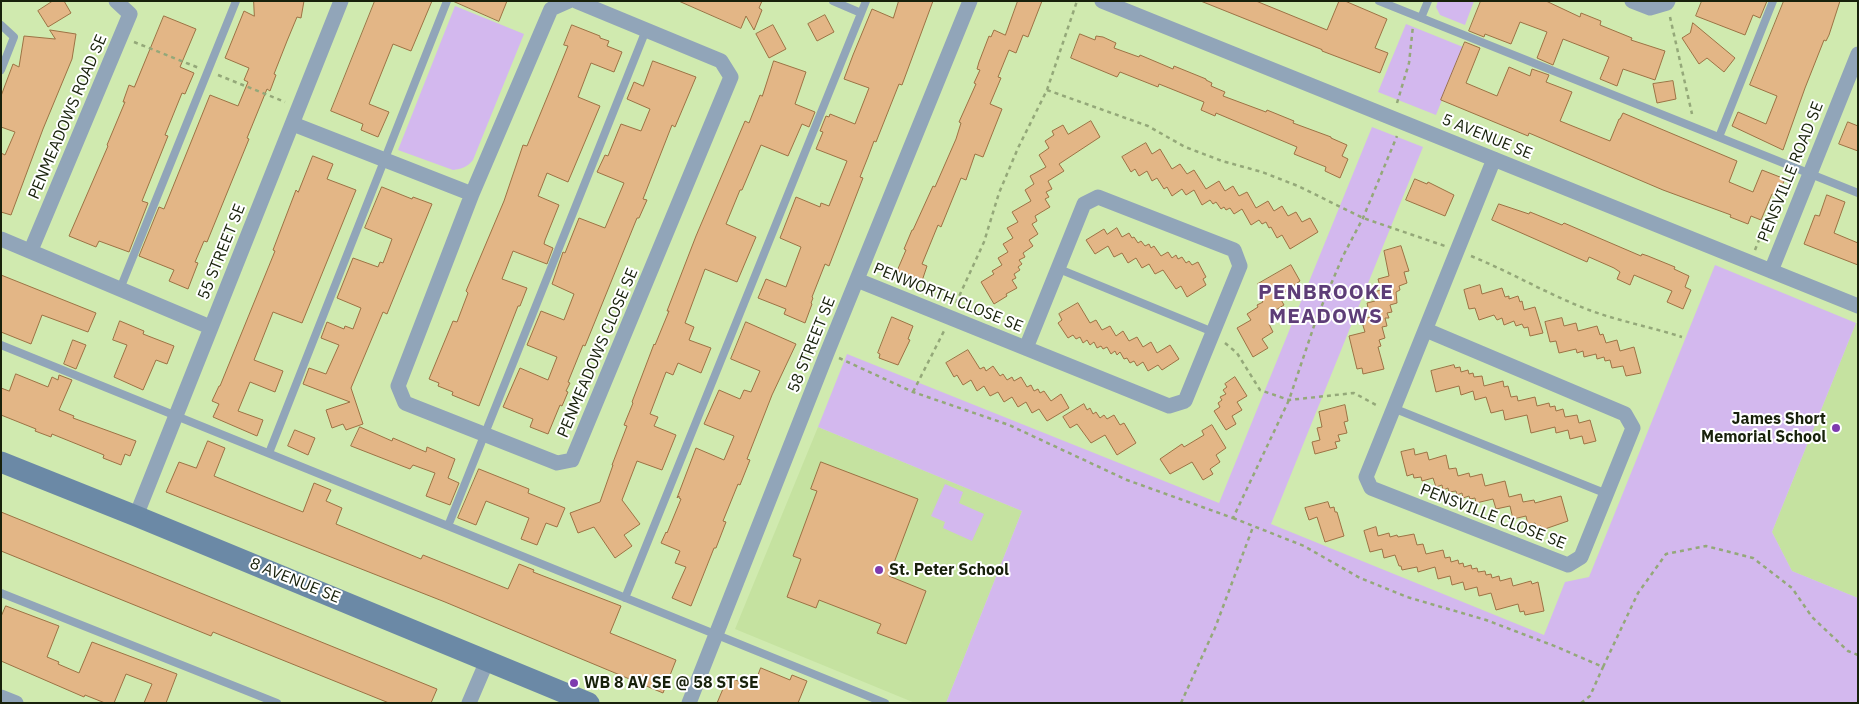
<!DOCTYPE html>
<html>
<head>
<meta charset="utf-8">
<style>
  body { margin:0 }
  #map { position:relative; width:1859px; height:704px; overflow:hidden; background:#d0eaaf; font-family:"IBM Plex Sans",sans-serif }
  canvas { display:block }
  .frame { position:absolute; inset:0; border:2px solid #18210b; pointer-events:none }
</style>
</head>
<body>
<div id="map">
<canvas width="1859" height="704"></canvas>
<div class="frame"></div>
</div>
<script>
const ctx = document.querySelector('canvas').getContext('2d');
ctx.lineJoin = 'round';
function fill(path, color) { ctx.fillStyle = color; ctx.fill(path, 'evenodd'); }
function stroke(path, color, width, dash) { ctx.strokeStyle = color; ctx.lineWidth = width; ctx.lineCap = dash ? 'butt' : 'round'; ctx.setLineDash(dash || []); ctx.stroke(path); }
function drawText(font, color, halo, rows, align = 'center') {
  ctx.font = font + ' "IBM Plex Sans",sans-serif'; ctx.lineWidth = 4; ctx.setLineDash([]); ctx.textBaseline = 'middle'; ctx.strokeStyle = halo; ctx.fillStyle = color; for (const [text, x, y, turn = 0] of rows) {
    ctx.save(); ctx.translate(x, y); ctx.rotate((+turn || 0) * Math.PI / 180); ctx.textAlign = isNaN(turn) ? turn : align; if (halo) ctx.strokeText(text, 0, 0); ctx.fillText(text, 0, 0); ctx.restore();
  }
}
fill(new Path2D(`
  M1856 323H1858V598L1792 571 1772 532Z
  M818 427 1022 511 946 703H915L735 629Z`), '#c5e2a0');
fill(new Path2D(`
  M1438 1H1474L1465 25 1440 15 1436 7Z
  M455 6 524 34 473 160C467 167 462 169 453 170L398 150Z
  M1406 24 1463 47 1436 115 1378 92Z
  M1372 127 1423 147 1271 524 1544 635 1565 582 1589 577 1715 265 1856 323 1772 532 1792 571 1858 598V703H946L1022 511 818 427 847 354 1219 503Z
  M945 484 963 492 959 503 984 514 972 541 943 528 945 522 931 516Z`), '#d3b8ee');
const building = new Path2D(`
  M53 1H64L71 13 48 27 38 11Z
  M254 1H304L301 18 297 17 287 41 274 74 276 75 270 91 267 89 247 138 249 139 207 242 204 241 195 262 198 263 188 289 169 281 174 270 139 256 159 207 164 209 210 95 238 106 248 82 244 80 249 68 225 58 244 11 254 16Z
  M375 1H432L411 51 393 44 369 104 389 112 378 137 361 130 363 124 331 111Z
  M453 1H507L499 21Z
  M679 1H762L759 8 762 10 754 30 746 16 741 28Z
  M899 1H933L902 85 899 84 876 142 874 141 868 157 860 177 863 178 829 266 825 264 812 297 813 298 811 303 812 304 805 323 784 314 786 309 758 298 766 279 786 287 801 247 780 238 796 197 820 207 821 203 829 206 847 161 816 149 823 132 820 131 826 116 829 117 830 114 855 124 869 88 844 79 853 55 872 9 893 18Z
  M1018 1H1042L1028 37 1023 35 1016 53 1009 50 998 77 1001 78 990 104 1002 109 983 157 975 154 966 180 961 178 941 227 938 225 922 264 927 266 922 281 897 271 906 250 904 249 912 230H913L933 186 935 187 956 139 961 123 959 122 976 84 974 83 980 70 977 69 979 62 989 36 991 37 994 30 1005 35Z
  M1201 1H1256L1327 30 1339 1H1345L1387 19 1375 48 1388 53 1380 73 1322 51V50Z
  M1481 1H1546L1580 17 1581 13 1601 21 1600 25 1632 38 1631 40 1665 51 1655 80 1623 69 1617 86 1600 79 1609 57 1563 39 1553 65 1537 58 1547 32 1520 22 1511 44 1485 34 1484 37 1469 31Z
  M1702 1H1767L1760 18 1753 15 1745 35 1696 16Z
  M1784 1H1840L1829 35 1826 41 1824 40 1805 88 1783 150 1732 126 1738 112 1766 124 1777 96 1750 85Z
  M825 15 834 32 817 41 808 24Z
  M164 16 196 29 180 67 194 73 185 94 182 93 165 135 168 136 142 201 148 203 129 252 99 241 96 247 69 236 108 146 107 145 125 102H123L129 85 134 87Z
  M1693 23 1735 58 1724 72 1707 58 1699 64 1682 38 1690 33Z
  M572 25 600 36V38L609 41 607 46 622 52 614 72 591 63 578 97 600 106 568 182 547 173 538 196 559 205 545 240 544 244 553 248 547 264 513 251 502 279 527 288 520 306H518L479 406 452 395 453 392 438 386 439 383 429 379 453 321 457 322 468 293 466 291 504 201 523 145 527 146 553 83 568 46 564 45Z
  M773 25 786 49 769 58 756 34Z
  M50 30 76 34 72 59 43 129 11 215 1 212V153L5 155 15 132 1 127V96L13 64 19 67 24 36 55 39Z
  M1080 34 1095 40 1096 36 1103 37 1116 43 1114 48 1139 57 1140 55 1173 69 1174 66 1206 79V80L1212 83 1211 86 1225 92 1223 96 1266 112 1267 110 1294 121 1293 123 1331 137V138L1347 145 1342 156 1348 159 1340 178 1325 171 1326 167 1294 154 1297 147 1216 113 1215 116 1201 110 1204 102 1159 84 1158 87 1120 72 1117 77 1071 58Z
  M1465 42 1480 48 1466 83 1497 96 1509 67 1530 76 1532 69 1549 75 1546 82 1572 92 1560 121 1610 141 1619 119H1620L1623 113 1737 161 1729 182 1753 192 1762 170 1785 179 1777 196 1772 194 1761 220 1751 216 1748 224 1730 217 1731 215 1663 190 1529 133 1528 136 1441 100Z
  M653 61 696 77 675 127 672 125 643 199 647 200 639 218H637L585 346 583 345 568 382 570 383 566 391 568 392 562 406 560 405 548 434 530 427 533 419 503 407 520 368 548 380 557 357 527 345 541 311 564 320 574 294 552 284 563 252 565 253 579 218 605 228 624 183 597 172 605 155 608 156 621 124 641 131 650 109 627 99 634 82 643 86Z
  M774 61 806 72 795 104 815 112 809 127 802 124 788 156 761 145 742 190H740L726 224 756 237 737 282 705 269 685 323 694 327 689 340 711 348 701 373 678 363 673 375 666 372 650 414 658 417 654 426 676 435 662 470 637 461 622 500 640 524 624 535 632 546 615 558 594 527 578 533 570 513 600 502 613 465H612L627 426 624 425 633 403 632 402 654 344 655 345 669 311H667L696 236 745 121 749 123 760 95 762 96Z
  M1673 81 1676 99 1657 103 1653 84Z
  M1091 121 1100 137 1059 164 1064 171 1048 181 1052 189 1046 192 1049 197 1045 199 1050 207 1035 216 1037 221 1032 224 1038 234 1029 240 1033 246 1023 253 1025 257 1019 260 1022 264 1018 267 1020 270 1014 274 1016 278 1012 280 1017 288 1006 294 1007 296 994 304 981 282 994 274 992 271 1002 265 998 258 1008 252 1003 244 1013 238 1007 228 1018 222 1012 212 1031 201 1025 190 1034 184 1030 176 1046 167 1039 155 1049 148 1045 141 1054 135 1052 131 1063 125 1068 134Z
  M1848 122 1858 126V151L1839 144Z
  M1146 143 1152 154 1160 149 1172 169 1180 164 1187 174 1194 170 1206 189 1219 181 1225 191 1233 186 1239 196 1247 192 1256 208 1268 201 1274 211 1282 206 1288 216 1296 212 1302 222 1310 218 1318 232 1290 249 1282 235 1277 238 1271 227 1269 228 1266 222 1262 224 1259 220 1251 225 1242 209 1234 214 1230 208 1226 210 1224 207 1221 209 1216 202 1213 204 1210 200 1202 205 1194 190 1186 195 1182 189 1172 196 1167 187 1164 189 1157 178 1152 181 1147 171 1139 176 1135 169 1131 172 1122 157Z
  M313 156 333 164 327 179 356 190 302 323 273 312 254 360 283 371 275 392 250 382 238 411 263 420 257 436 213 417 219 404 212 401 219 386H220L275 251 273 250 296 190 298 192Z
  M1415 179 1427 184 1428 182 1454 195 1445 216 1406 200Z
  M382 187 412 199 413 197 432 204 387 314 383 312 351 388 363 424 346 430 343 424 332 428 326 410 350 402 303 384 309 368 326 374 339 345 321 338 327 322 344 329 345 326 353 329 361 308 337 298 353 258 378 267 380 262 383 263 388 250 392 239 365 228Z
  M1827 195 1845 202 1834 233 1858 243V265L1804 244 1815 215 1819 216Z
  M1499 204 1529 214 1530 212 1562 225 1564 223 1641 256 1642 254 1648 256 1675 267 1674 269 1689 276 1685 287 1691 290 1683 309 1667 302 1672 291 1634 275 1630 285 1617 279 1620 272 1614 268 1589 257 1587 262 1492 220Z
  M1117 228 1122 237 1129 233 1132 238 1134 237 1138 243 1141 241 1145 246 1149 244 1151 248 1154 246 1161 256 1168 252 1172 258 1176 255 1178 259 1182 257 1186 263 1189 261 1192 265 1198 262 1206 277 1203 279 1206 285 1187 297 1181 286 1176 289 1163 270 1155 274 1149 264 1142 268 1136 258 1128 263 1122 253 1114 257 1108 246 1095 254 1086 240 1104 229 1107 234Z
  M1401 246 1409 271 1404 272 1407 283 1399 286 1400 290 1396 292 1397 303 1390 305 1392 312 1387 313 1389 318H1385L1387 326 1382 327 1385 338 1379 340 1381 346 1378 347 1384 369 1363 374 1362 368 1357 369 1349 336 1365 332 1361 319 1370 317 1367 303 1375 301 1373 292 1381 290 1378 279 1389 276 1384 251Z
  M1291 265 1300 281 1279 296 1284 305 1274 311 1279 319 1269 324 1273 332 1262 339 1268 348 1253 357 1237 328 1251 320 1247 314 1258 307 1257 305 1263 302 1260 298 1264 295 1258 284Z
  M1 275 96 313 88 332 42 315 31 344 1 332Z
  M1480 285 1482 294 1502 288 1505 297 1509 296V299L1518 296 1520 302 1522 301 1524 310 1535 307 1543 333 1530 336 1528 327 1524 328 1522 324 1516 326 1514 321 1504 325 1502 318 1497 320 1494 315 1479 320 1475 308 1469 309 1464 290Z
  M1078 303 1090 323 1096 320 1102 330 1110 326 1116 336 1123 331 1129 341 1137 337 1143 347 1151 342 1157 353 1170 345 1179 359 1162 370 1158 365 1148 371 1143 362 1137 366 1134 361 1130 363 1127 358 1124 359 1120 352 1117 355 1115 351 1111 354 1107 347 1103 349 1101 346 1097 348 1094 342 1090 345 1087 340 1083 343 1080 337 1076 339 1073 335 1068 338 1058 323 1062 320 1059 314Z
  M892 317 913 326 908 339 910 340 898 365 879 358 880 354 878 353Z
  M1562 318 1564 326 1576 323 1578 331 1597 326 1600 335 1603 334 1606 343 1617 340 1620 351 1634 347 1641 373 1626 376 1623 366 1612 368 1610 360 1605 361 1604 357 1597 359 1596 354 1584 357 1583 351 1577 353 1576 349 1559 353 1556 341 1550 342 1545 322Z
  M120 321 144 331 143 334 174 346 167 364 156 360 143 390 114 377 127 345 113 340Z
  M746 322 796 344 772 395 747 459 750 460 740 485 738 484 723 521 726 522 716 548H714L691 606 672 598 686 567 675 563 680 551 661 543 666 532 667 533 681 499 679 498V496L677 498 696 448 724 460 734 436 704 424 719 390 740 399 744 390 751 392 760 371 731 359Z
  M73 340 86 345 76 369 64 364Z
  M968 350 980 369 984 367 986 371 993 366 1000 376 1003 374 1007 380 1012 377 1014 381 1021 377 1027 387 1031 385 1034 391 1038 389 1040 393 1044 391 1051 401 1061 394 1069 408 1047 421 1039 409 1032 413 1026 402 1018 407 1012 397 1004 402 998 392 990 396 984 386 977 391 971 380 963 385 957 375 954 377 946 363Z
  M1454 365 1455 368 1460 367 1461 372 1468 370 1469 374 1473 373 1474 377 1482 376 1484 386 1503 381 1504 387 1508 386 1511 397 1517 396 1518 401 1535 397 1537 406 1549 403 1550 407 1555 406 1556 411 1563 409 1565 417 1577 415 1579 423 1590 420 1596 441 1584 444 1582 436 1570 439 1568 430 1556 433 1555 427 1531 433 1527 415 1505 420 1503 410 1491 413 1486 397 1475 400 1473 391 1461 395 1459 386 1436 392 1431 371Z
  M16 374 48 387 52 377 58 380 59 375 72 380 59 410 74 416 73 418 136 441 130 456 125 454 121 465 103 458 104 455 52 434 51 437 35 431 36 429 1 415V388L9 391Z
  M1235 377 1247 396 1237 402 1242 410 1232 416 1236 424 1226 430 1214 411 1220 407 1218 403 1222 400 1220 397 1226 394 1223 390 1227 387 1225 384Z
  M1084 404 1087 410 1090 408 1093 414 1096 412 1100 418 1104 415 1107 419 1114 415 1120 425 1124 423 1136 443 1117 455 1105 435 1091 443 1077 424 1070 428 1063 417Z
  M1345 405 1348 421 1344 422 1347 433 1338 435 1340 441 1335 442 1337 448 1315 454 1312 442 1320 440 1317 428 1322 427 1319 412Z
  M1212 425 1226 448 1216 455 1220 462 1210 469 1213 474 1203 480 1192 462 1170 474 1160 459 1182 444 1184 447 1204 435 1202 431Z
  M360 427 392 441 393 438 426 452 427 447 455 459 448 478 459 483 450 505 426 496 435 473 413 465 410 469 351 446Z
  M295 430 315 438 308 455 288 446Z
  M208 441 225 448 214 476 263 496 303 512 314 483 331 490 326 501 342 508 336 524 421 559 423 555 508 589 519 564 534 570 533 572 621 606 610 633 676 660 663 693 445 602 166 492 179 462 196 468Z
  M1414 449 1415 455 1427 452 1429 460 1446 455 1449 469 1456 468 1458 476 1469 473 1470 477 1482 474 1485 486 1505 481 1509 497 1521 494 1523 502 1534 500 1535 503 1561 496 1568 521 1542 530 1541 526 1536 527 1535 523 1528 525 1526 516 1513 519 1510 506 1496 509 1493 499 1476 503 1475 498 1470 499 1469 496 1463 498 1462 493 1457 495 1456 491 1449 492 1448 488 1443 490 1442 485 1436 487 1433 478 1422 481 1421 477 1414 478 1413 474 1407 476 1401 452Z
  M821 462 918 499 889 576 926 591 906 644 877 633 881 624 819 600 816 608 787 597 801 559 793 556 817 491 811 489Z
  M479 469 529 489 528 493 565 508 557 527 546 523 537 545 521 539 529 518 486 501 476 525 458 518Z
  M1328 502 1330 508 1334 507 1335 512H1337L1344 536 1325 542 1317 517 1309 520 1305 508Z
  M1 512 437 689 431 703H389L213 632 211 636 1 551Z
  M1376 527 1378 536 1389 533 1390 537 1397 535 1398 537 1414 534 1417 545 1423 544 1426 554 1443 550 1445 558 1450 557 1451 562 1458 560 1459 564 1463 563 1464 567 1471 565 1472 569 1477 568 1478 572 1485 571 1486 575 1491 574 1492 578 1499 576 1500 581 1511 578 1513 586 1531 581 1532 584 1538 582 1544 611 1525 615 1524 611 1520 612 1518 604 1496 610 1491 593 1479 596 1477 587 1465 590 1463 582 1452 585 1450 576 1438 579 1435 567 1418 572 1417 567 1402 570 1401 566H1399L1395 555 1384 558 1382 549 1370 552 1364 531Z
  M6 606 59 626 47 657 59 662 58 664 79 673 92 642 177 674 166 703H144L152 684 126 674 114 703H105L85 695 84 697 1 661V617Z
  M761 668 790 680 792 675 807 681 798 703H717L728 677 753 687Z`);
fill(building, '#e3b686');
stroke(building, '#9c7244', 1);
stroke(new Path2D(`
  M1670 17 1692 114
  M134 42 199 68
  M218 75 285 102
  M1047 90 1148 126 1185 147 1222 161 1262 172 1298 186 1363 218 1445 246
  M1397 103 1409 63 1413 26
  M1755 250 1759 240
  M1471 256C1508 271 1542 291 1579 306 1612 320 1648 326 1682 337
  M956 303 984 242 999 193 1018 148 1047 90 1077 1
  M1225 343 1237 353 1260 390 1289 400 1354 393 1378 406
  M839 358 913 392 1009 425 1127 480 1233 518 1289 400 1317 317 1343 256 1363 218 1397 136
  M913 392 944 331
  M1233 518 1304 546 1360 578 1407 597 1486 620 1557 647 1603 667 1638 593 1666 554 1706 546 1753 558 1792 588 1812 617 1848 651 1858 655
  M1181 703 1215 628 1253 527
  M1581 703 1590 696 1603 667`), '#94a879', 2.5, [4, 4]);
stroke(new Path2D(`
  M833 1 861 13
  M1379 1 1858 193
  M1421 18 1428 1
  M1 25 14 37 1 70
  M1719 137 1773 1
  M1059 269 1213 332
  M120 289 236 1
  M1 345 885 703
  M1393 408 1607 494
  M269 453 447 1
  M448 526 646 30
  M1 593 277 703
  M625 598 866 1`), '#91a5b9', 8);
stroke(new Path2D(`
  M569 1 551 9 472 194 398 386 405 403 557 463 572 460 731 77 721 61 576 1
  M1102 1 1858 306
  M1632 1 1650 8 1667 3 1668 1
  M293 124 472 194
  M1 239 210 327
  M31 250 130 14 116 1
  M1771 271 1858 54
  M857 280 1169 406 1185 401 1240 266 1234 250 1098 197 1084 204 1026 348
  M1426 330 1625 414 1633 428 1581 557 1568 565 1371 488 1366 477 1494 159
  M136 516 341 1
  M1 697 16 703
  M469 703 487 661
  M689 703 827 353 970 1`), '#91a5b9', 15);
stroke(new Path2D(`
  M1 462 136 516 589 703`), '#6b89a6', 21);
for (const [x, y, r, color] of [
  [1836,428,5,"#7e3baf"],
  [879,570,5,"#7e3baf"],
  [574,683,5,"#7e3baf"]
]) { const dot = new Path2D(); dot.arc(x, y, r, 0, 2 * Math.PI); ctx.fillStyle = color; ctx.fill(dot); stroke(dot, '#fff', 2); }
drawText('16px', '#18210b', '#fff', [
  ["PENMEADOWS ROAD SE",68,117,-67],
  ["5 AVENUE SE",1487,137,22],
  ["PENSVILLE ROAD SE",1791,172,-68],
  ["55 STREET SE",222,252,-68],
  ["PENWORTH CLOSE SE",948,298,22],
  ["58 STREET SE",812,345,-68],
  ["PENMEADOWS CLOSE SE",598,353,-67],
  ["PENSVILLE CLOSE SE",1493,517,21],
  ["8 AVENUE SE",295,581,22]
]);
drawText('bold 16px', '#18210b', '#fff', [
  ["James Short",1826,419,"right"],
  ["Memorial School",1826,437,"right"],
  ["St. Peter School",889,570],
  ["WB 8 AV SE @ 58 ST SE",584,683]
], 'left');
ctx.letterSpacing = '1px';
drawText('bold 21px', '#5d3d77', '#fff', [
  ["PENBROOKE",1326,293],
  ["MEADOWS",1326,317]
]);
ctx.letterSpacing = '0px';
</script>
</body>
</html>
